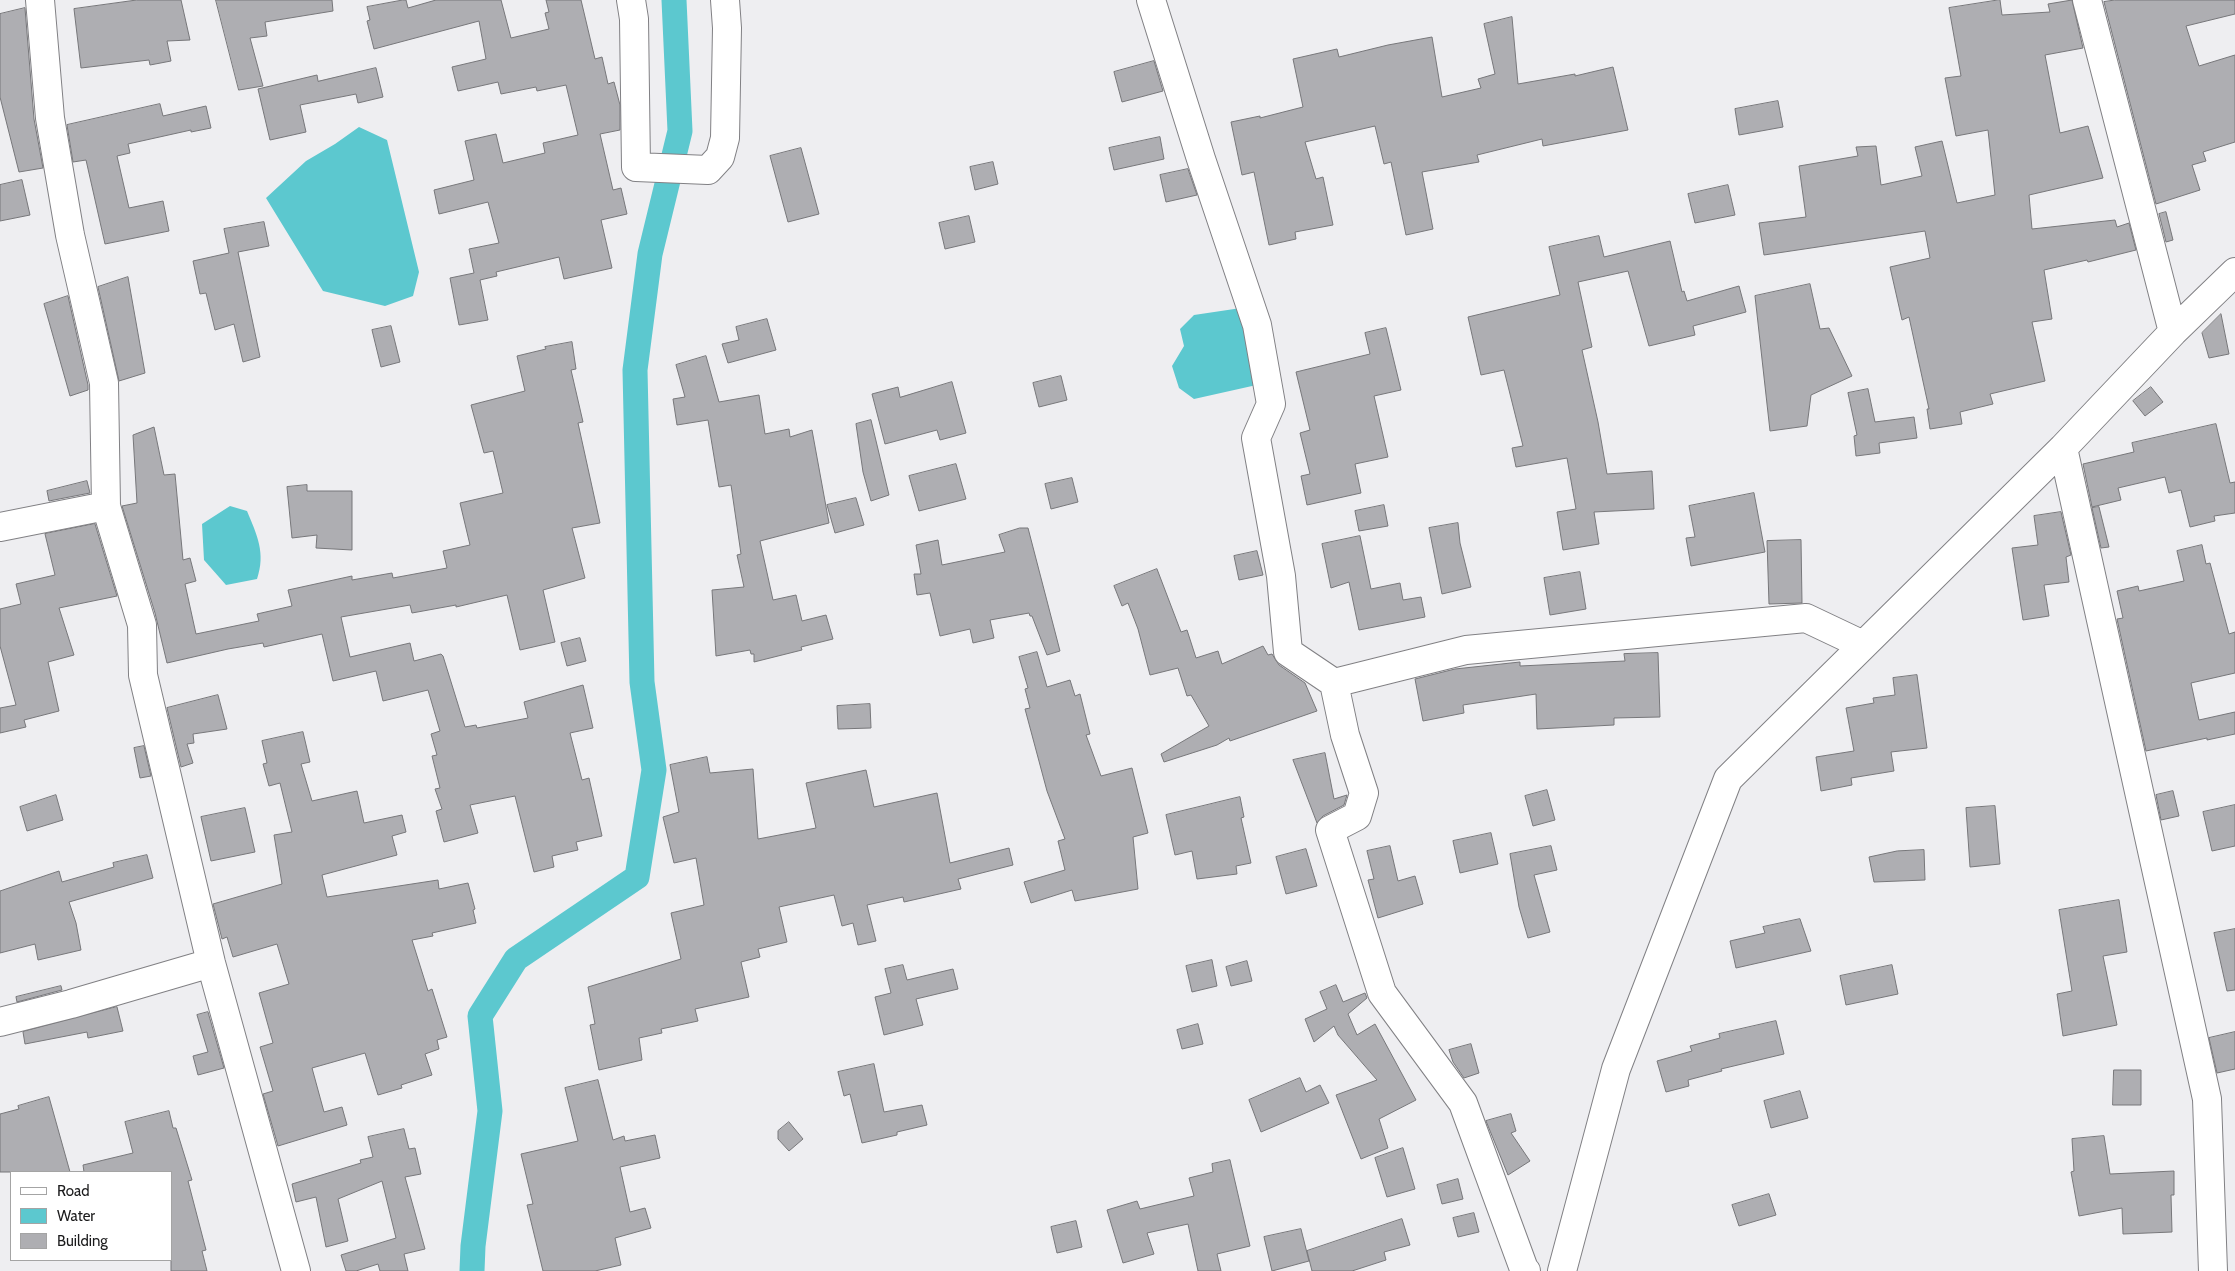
<!DOCTYPE html>
<html>
<head>
<meta charset="utf-8">
<style>
  body { margin:0 }
  #map { position:relative; width:2235px; height:1271px; overflow:hidden; background:#eeeef1; font-family:Cabin,sans-serif }
  canvas { display:block }
  .legend { position:absolute; left:10px; top:1171px; width:162px; height:90px; box-sizing:border-box; background:#fff; border:1px solid #a4a4a4; margin:0; padding:6px 9px; list-style:none; font-size:15px; color:#1b1b1c }
  .legend li { display:flex; align-items:center; gap:10px; height:25px }
  .legend b { width:25px; border:1px solid #a4a4a4 }
</style>
</head>
<body>
<div id="map">
<canvas width="2235" height="1271"></canvas>
<ul class="legend">
<li><b style="height:6px;background:#fff"></b>Road</li>
<li><b style="height:14px;background:#5cc8cf"></b>Water</li>
<li><b style="height:14px;background:#aeaeb2"></b>Building</li>
</ul>
</div>
<script>
const ctx = document.querySelector('canvas').getContext('2d');
ctx.lineJoin = 'round';
function fill(path, color) { ctx.fillStyle = color; ctx.fill(path, 'evenodd'); }
function stroke(path, color, width, dash) { ctx.strokeStyle = color; ctx.lineWidth = width; ctx.lineCap = dash ? 'butt' : 'round'; ctx.setLineDash(dash || []); ctx.stroke(path); }
fill(new Path2D(`
  M359 127 387 140 419 272 413 296 385 306 323 291 266 198 306 161 335 144Z
  M1241 308 1261 384 1194 399 1179 388 1172 366 1184 346 1180 329 1194 315Z
  M230 506 247 511C257 535 266 553 257 579L226 585 204 560 202 524Z`), '#5cc8cf');
stroke(new Path2D(`
  M472 1271 473 1246 490 1111 480 1016 516 959 637 877 654 770 642 682 635 370 650 254 680 131 674 0`), '#5cc8cf', 25);
const building = new Path2D(`
  M137 0H181L190 40 167 41 171 61 150 65 149 60 81 68 74 9Z
  M216 0H332L333 11 265 22 267 36 250 38 263 86 239 90Z
  M403 0H406L408 8 436 0H501L511 38 549 29 545 13 549 12 546 0H581L595 59 602 57 608 84 614 82 620 105V130L600 134 613 190 621 188 627 214 601 220 612 268 564 279 559 257 496 272 497 276 480 280 488 320 459 325 450 278 474 273 469 249 499 243 488 202 439 214 434 190 474 180 465 141 496 134 503 163 545 153 543 143 578 135 566 85 537 91 536 87 501 94 498 82 458 91 452 67 486 59 479 21 374 49 367 21 370 20 367 7Z
  M2000 0 2002 15 2050 12 2048 4 2072 0 2083 48 2045 55 2060 133 2088 126 2103 178 2029 195 2032 229 2115 220 2117 227 2129 223 2136 250 2088 262 2087 260 2044 270 2052 319 2032 322 2045 381 1990 394 1993 404 1960 412 1962 424 1930 429 1927 409H1929L1909 317 1902 320 1890 267 1930 258 1925 231 1764 255 1759 223 1806 217 1799 166 1858 156 1856 147 1876 146 1881 185 1922 176 1915 147 1942 141 1957 203 1995 195 1988 130 1956 136 1945 78 1961 76 1949 8Z
  M2115 0H2235V14L2186 26 2199 66 2235 55V142L2203 152 2206 161 2192 165 2200 190 2156 204 2104 2Z
  M25 8 34 119 43 168 19 172 0 97V14Z
  M1512 17 1518 84 1575 74V76L1613 67 1628 130 1543 146 1542 139 1477 155 1479 162 1422 172 1433 229 1406 235 1391 162 1384 164 1375 126 1305 142 1316 179 1323 177 1333 225 1295 232 1296 239 1269 245 1254 172 1242 175 1231 122 1260 116V118L1303 107 1293 59 1337 49 1339 57 1388 45 1432 37 1442 97 1481 88 1478 79 1495 74 1484 24Z
  M1154 61 1163 91 1122 102 1114 72Z
  M376 68 383 97 358 103 356 94 300 105 306 132 270 140 258 89 317 75 318 81Z
  M1778 101 1783 127 1739 135 1735 109Z
  M160 104 163 116 206 106 211 128 191 132V130L128 144 130 153 117 156 129 208 163 201 169 231 105 244 86 160 73 162 67 125Z
  M1160 137 1164 159 1114 170 1109 148Z
  M801 148 819 214 788 222 770 156Z
  M993 162 998 184 975 190 970 167Z
  M1188 169 1197 195 1166 202 1160 175Z
  M22 180 30 215 0 221V185Z
  M1728 185 1735 215 1695 223 1688 194Z
  M2166 212 2173 240 2166 242 2159 214Z
  M969 216 975 242 945 249 939 223Z
  M264 222 269 246 238 252 260 357 243 362 234 324 215 330 206 293 200 294 193 261 229 253 224 229Z
  M1599 236 1604 257 1670 241 1682 292 1684 291 1687 301 1739 286 1746 312 1693 326 1695 335 1649 346 1628 271 1578 282 1592 347 1582 350 1598 422 1607 474 1652 471 1654 509 1594 512 1599 544 1563 550 1557 512 1576 509 1567 458 1516 467 1512 448 1523 446 1504 370 1481 375 1468 317 1560 295 1549 247Z
  M128 277 145 373 119 381 98 287Z
  M1810 284 1820 329 1829 328 1852 376 1811 395 1807 426 1770 431 1755 296Z
  M68 296 88 385V390L70 396 44 304Z
  M2221 314 2229 354 2209 358 2202 333Z
  M767 319 776 350 728 363 722 344 739 340 736 327Z
  M391 326 400 362 381 367 372 330Z
  M1386 328 1401 390 1374 396 1388 457 1355 464 1361 493 1307 505 1301 476 1310 474 1300 433 1310 430 1296 372 1370 354 1365 333Z
  M572 342 576 369 571 370 583 422 578 423 600 523 572 528 585 578 543 590 555 642 520 650 507 595 456 607V605L412 613 410 605 341 617 350 657 410 643 414 661 441 654 443 656 465 727 476 725 477 728 528 718 524 702 583 685 593 728 570 733 582 780 589 778 602 836 576 842 578 850 552 856 554 867 534 872 515 796 470 805 478 833 444 842 436 811 442 809 435 789 440 788 432 756 437 755 431 734 440 731 428 690 383 701 376 671 333 681 322 634 264 647 263 643 228 649 167 663 155 613 122 506 137 503 133 435 154 427 164 475 175 474 183 560 190 558 196 581 185 584 196 634 259 621 257 614 292 606 288 590 352 576V580L392 573 393 578 447 568 443 551 470 545 460 503 503 493 493 451 484 453 471 405 525 391 517 356 546 349 545 347Z
  M706 356 719 402 759 395 765 434 789 429 790 437 812 430 829 523 760 541 773 600 796 595 802 621 826 615 833 639 801 647 802 650 754 662V654H751L750 650 716 656 712 590 744 587 737 555 741 554 731 485 719 487 708 420 677 425 673 399 685 397 676 365Z
  M1061 376 1067 400 1039 407 1033 383Z
  M952 382 966 433 940 440 937 430 885 444 872 394 898 387 900 397Z
  M2151 387 2163 402 2145 416 2133 401Z
  M1868 389 1875 422 1914 417 1917 438 1879 443 1880 453 1856 456 1854 436 1857 435 1848 393Z
  M871 420 889 495 871 501 863 472 856 424Z
  M2216 424 2230 483 2235 482V513L2214 516 2215 521 2190 527 2181 490 2169 493 2165 477 2118 488 2121 500 2092 507 2083 464 2134 452 2132 443Z
  M956 464 966 499 919 511 909 476Z
  M1072 478 1078 502 1051 509 1045 484Z
  M87 481 90 493 49 501 47 491Z
  M307 485V491H352V550L316 548 317 535 292 538 287 487Z
  M1754 493 1765 552 1691 566 1686 538 1695 537 1689 506Z
  M856 498 864 525 835 533 827 505Z
  M1384 505 1388 526 1359 531 1355 511Z
  M2099 507 2109 547 2101 548 2092 508Z
  M2061 512 2071 555 2066 557 2069 582 2044 585 2049 616 2023 620 2012 548 2038 545 2034 516Z
  M1458 523 1460 543 1471 587 1442 594 1429 528Z
  M95 524 117 596 59 608 74 655 48 662 59 711 24 720 26 727 0 733V708L16 705 0 646V609L21 604 16 584 55 575 45 534Z
  M1020 528H1028L1060 651 1047 655 1032 616H1030L1029 613 990 620 994 638 973 643 970 629 940 636 930 593 917 595 914 574H921L916 545 938 540 942 565 1005 552 999 535Z
  M1360 536 1371 589 1400 583 1403 600 1421 597 1425 617 1359 630 1349 582 1331 588 1322 544Z
  M1801 540 1802 603 1769 604 1767 541Z
  M2202 545 2206 564 2210 563 2229 634 2235 632V673L2191 683 2199 720 2235 712V734L2207 740V738L2146 751 2117 619 2123 618 2117 591 2138 586 2139 591 2184 581 2177 551Z
  M1257 551 1263 575 1239 580 1234 556Z
  M1157 569 1181 632 1187 630 1196 658 1218 651 1222 664 1263 646 1268 655 1272 654 1279 665 1305 683 1317 711 1230 741 1229 738 1217 745 1164 762 1161 754 1209 726 1191 695 1187 696 1178 668 1150 675 1138 629 1128 603 1122 606 1114 586Z
  M1580 572 1586 609 1550 615 1544 578Z
  M580 638 586 661 567 666 561 643Z
  M1037 652 1047 687 1070 680 1075 696 1080 694 1090 734 1086 735 1101 776 1132 768 1148 833 1133 837 1138 889 1075 901 1072 890 1031 903 1024 882 1065 870 1058 841 1065 839 1047 791 1025 709 1030 708 1025 689 1028 688 1019 657Z
  M1658 653 1660 717 1614 718V725L1537 729 1536 694 1463 705 1464 713 1423 721 1415 679 1455 669 1520 662V666L1625 661 1624 654Z
  M1917 675 1927 748 1891 752 1894 771 1851 778 1852 785 1821 791 1816 757 1854 751 1846 708 1874 703 1873 698 1895 695 1893 678Z
  M218 695 227 729 193 734 194 743 187 744 193 763 181 767 167 708Z
  M870 704 871 728 838 729 837 706Z
  M303 732 310 762 301 764 312 801 357 791 364 823 402 815 406 832 392 836 397 855 322 875 327 897 438 880 439 889 468 883 475 909 473 910 476 923 432 933 433 936 412 940 428 991 432 989 447 1037 437 1040 439 1049 425 1054 432 1075 401 1085 402 1088 378 1095 365 1053 312 1068 324 1112 342 1107 347 1125 278 1146 263 1094 273 1091 260 1047 273 1043 259 993 289 984 277 944 233 957 227 937 222 939 213 904 282 884 274 835 292 832 280 783 269 786 263 764 267 763 262 741Z
  M144 746 151 776 140 778 134 748Z
  M1325 753 1334 799 1347 795 1344 805 1323 816 1317 823 1293 760Z
  M707 757 710 773 753 769 758 839 816 828 806 783 866 770 874 807 937 793 950 863 1009 848 1013 865 958 879 961 889 904 902 903 897 867 905 876 941 858 945 853 923 842 926 834 895 779 907 787 942 758 949 760 957 741 962 749 997 695 1009 698 1021 661 1029 662 1033 639 1038 642 1060 599 1070 590 1025 595 1024 588 987 681 959 671 913 704 905 696 858 674 863 663 817 679 812 670 765Z
  M1547 790 1555 820 1533 826 1525 796Z
  M2173 791 2179 816 2161 820 2156 795Z
  M56 795 63 820 27 831 20 807Z
  M1240 797 1244 817 1241 818 1251 863 1236 866 1237 874 1197 879 1192 851 1175 855 1166 815Z
  M2235 805V846L2212 851 2203 812Z
  M1995 806 2000 864 1970 867 1966 808Z
  M245 808 255 852 211 861 201 817Z
  M1491 833 1498 864 1460 873 1453 841Z
  M1390 846 1398 881 1415 876 1423 904 1378 918 1368 880 1374 879 1367 851Z
  M1551 846 1557 870 1534 875 1550 932 1528 938 1519 907 1510 854Z
  M1306 849 1317 886 1286 894 1276 857Z
  M1924 850 1925 880 1874 882 1869 857 1897 851Z
  M147 855 153 878 69 902 76 923 81 950 38 960 35 944 0 953V891L59 871 62 882 114 867 113 863Z
  M2119 900 2127 952 2103 956 2117 1025 2063 1036 2057 994 2072 991 2059 910Z
  M1800 919 1811 951 1736 968 1730 941 1765 933 1763 927Z
  M2235 929V990L2227 991 2214 933Z
  M1212 960 1217 986 1192 992 1186 966Z
  M1247 961 1252 981 1231 986 1226 967Z
  M903 965 907 980 953 969 958 989 916 999 923 1025 884 1035 875 997 891 993 885 969Z
  M1892 965 1898 994 1846 1005 1840 976Z
  M1336 985 1343 1002 1365 993 1367 998 1348 1014 1357 1035 1375 1024 1416 1100 1379 1119 1388 1148 1361 1159 1336 1095 1377 1080 1338 1035 1334 1026 1314 1042 1305 1019 1327 1009 1320 992Z
  M61 986 62 990 17 1002 16 997Z
  M117 1007 123 1031 88 1038 87 1032 25 1044 23 1032Z
  M208 1012 224 1068 198 1075 193 1056 208 1052 197 1015Z
  M1776 1021 1784 1054 1721 1069 1722 1071 1688 1080 1689 1086 1666 1092 1657 1061 1692 1051 1690 1046 1720 1038 1719 1034Z
  M1198 1024 1203 1044 1182 1049 1177 1030Z
  M2235 1032V1069L2217 1073 2209 1038Z
  M1471 1044 1479 1073 1464 1078 1453 1062 1449 1050Z
  M874 1064 884 1112 922 1105 927 1125 897 1132V1135L862 1143 850 1094 844 1096 838 1072Z
  M2114 1070H2141V1105H2113Z
  M1300 1078 1306 1092 1320 1085 1329 1103 1261 1132 1249 1100Z
  M598 1080 613 1140 624 1136 625 1141 655 1135 660 1158 620 1167 630 1212 645 1208 651 1228 615 1238 621 1265 595 1271H543L527 1205 533 1204 521 1154 578 1141 565 1088Z
  M1800 1091 1808 1118 1771 1128 1764 1101Z
  M49 1097 70 1172H0V1114L19 1109 18 1106Z
  M169 1111 173 1128H176L192 1180 188 1181 206 1250 202 1251 207 1271H171V1172H84L83 1165 133 1153 125 1122Z
  M1511 1114 1516 1131 1511 1133 1530 1161 1508 1175 1486 1121Z
  M789 1122 803 1139 789 1151 778 1139V1131Z
  M404 1129 409 1149 415 1148 421 1174 405 1177 425 1249 404 1254 408 1271H380L378 1264 356 1271H346L341 1255 396 1238 382 1181 338 1199 348 1241 326 1247 316 1197 296 1202 292 1184 361 1163 360 1160 373 1157 368 1137Z
  M2104 1136 2110 1174 2174 1171V1195H2171L2172 1232 2123 1234 2122 1208 2079 1216 2071 1172 2074 1171 2072 1139Z
  M1403 1148 1415 1189 1387 1197 1375 1158Z
  M1230 1160 1250 1246 1217 1254 1221 1271H1198L1188 1224 1147 1233 1154 1254 1123 1263 1107 1210 1137 1201 1140 1209 1194 1196 1189 1178 1213 1172 1212 1164Z
  M1458 1179 1463 1199 1442 1204 1437 1185Z
  M1769 1194 1776 1215 1739 1226 1732 1205Z
  M1474 1213 1479 1232 1458 1237 1453 1218Z
  M1402 1219 1410 1245 1384 1252 1386 1260 1352 1271H1312L1307 1251Z
  M1076 1221 1082 1247 1057 1253 1051 1227Z
  M1301 1229 1309 1261 1272 1271 1264 1237Z`);
fill(building, '#aeaeb2');
stroke(building, '#77777a', 1);
const minor = new Path2D(`
  M40 0 50 118 70 235 104 383 106 506 142 625 143 675 211 963 296 1271
  M631 0 634 19 636 167 708 170 720 157 725 138 727 28 725 0
  M1151 0 1201 159 1257 325 1271 404 1256 438 1281 576 1288 652 1334 683
  M2087 0 2173 332
  M2063 448 2207 1099 2213 1271
  M0 527 106 506
  M0 1022 71 1004 211 963
  M1526 1271 1524 1269 1463 1103 1382 993 1330 830 1357 816 1364 793 1345 735 1334 683 1466 650 1806 618 1863 645
  M1562 1271 1616 1069 1728 779 2063 448 2173 332 2235 272`);
stroke(minor, '#818084', 30);
stroke(minor, '#fff', 28);
</script>
</body>
</html>
